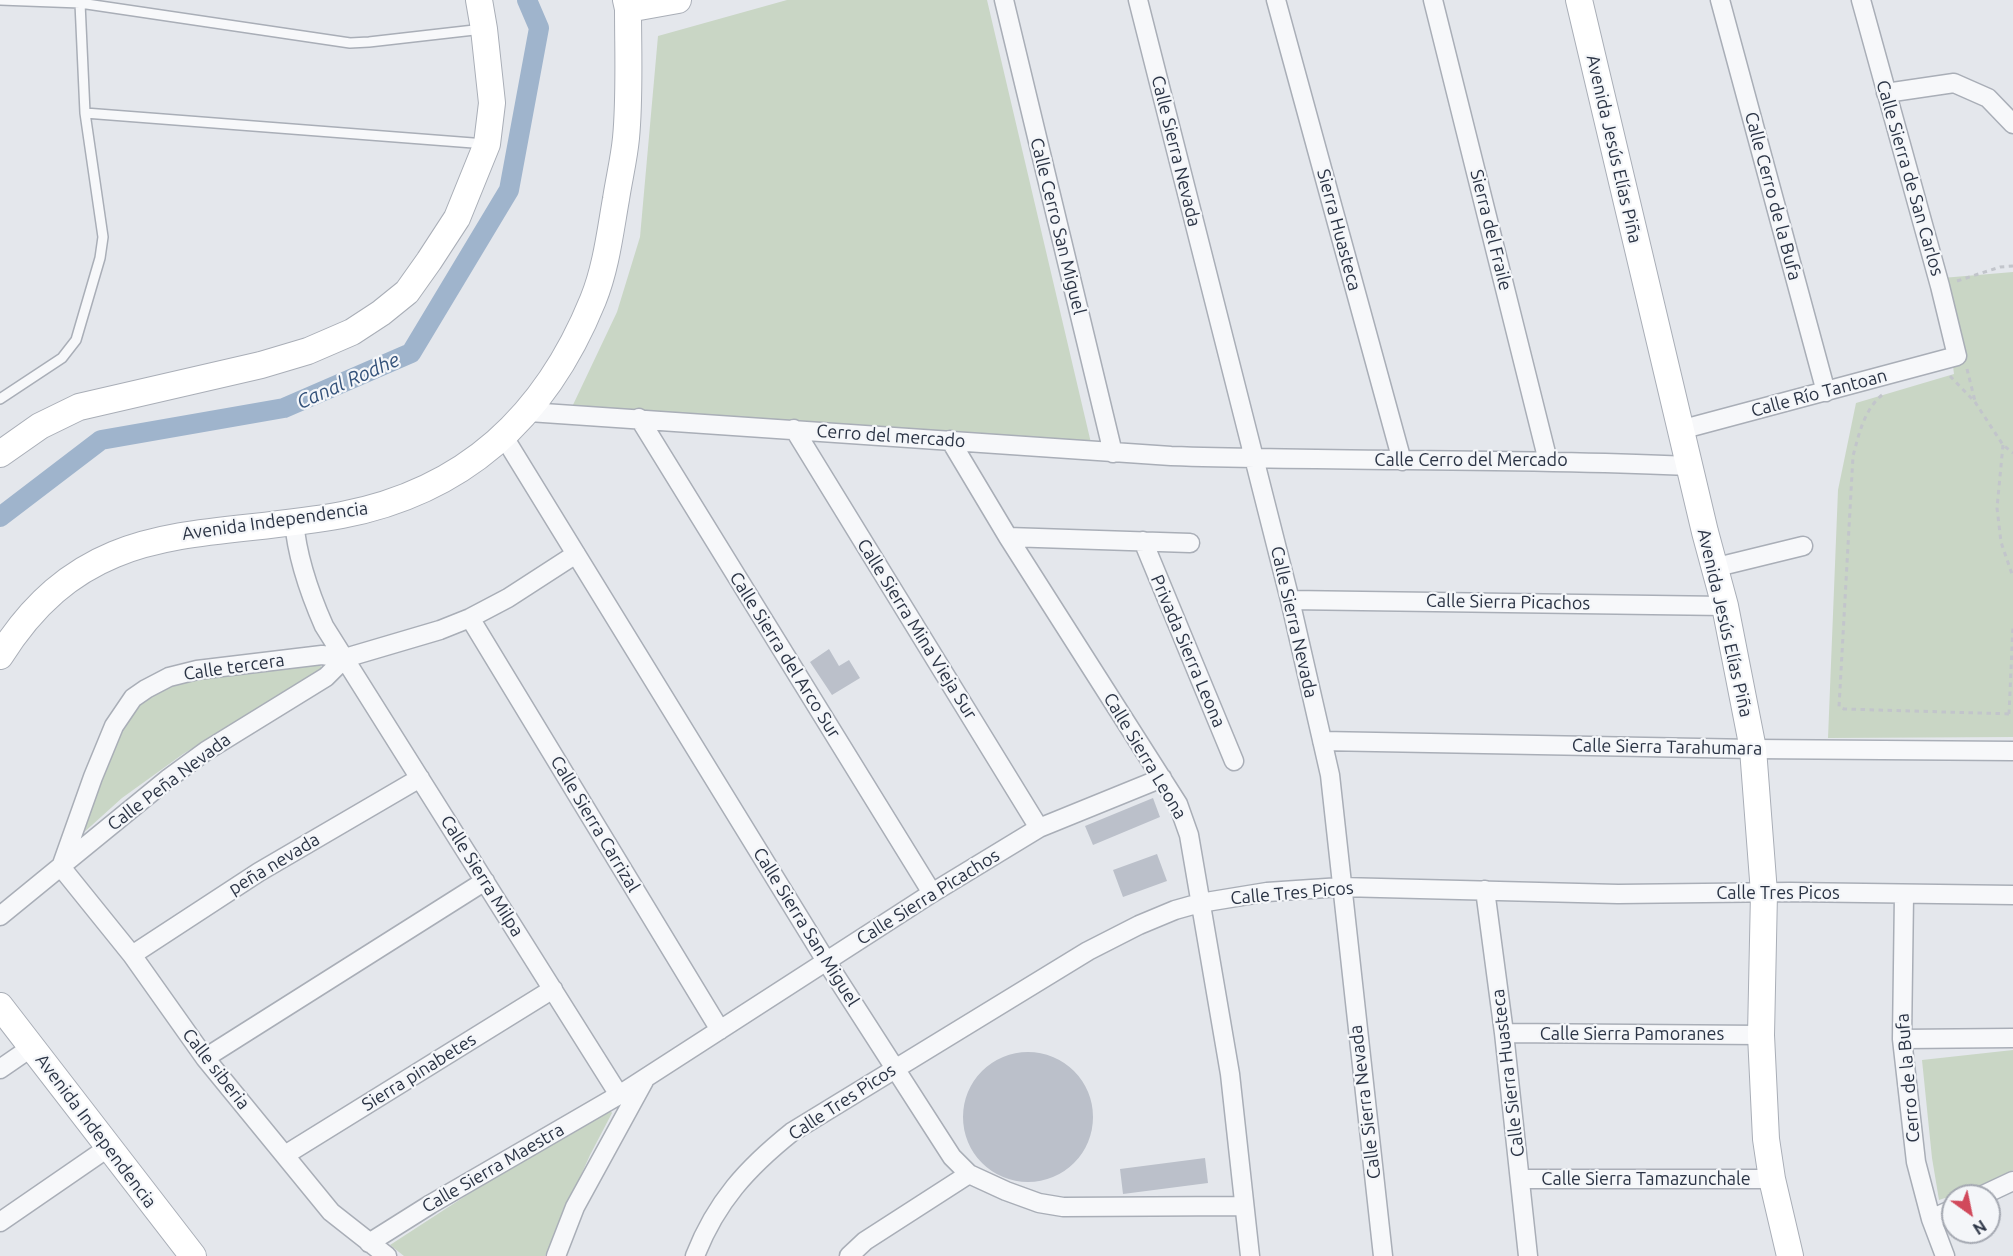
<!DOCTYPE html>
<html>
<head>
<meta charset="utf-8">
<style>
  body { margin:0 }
  #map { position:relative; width:2013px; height:1256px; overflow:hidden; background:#e4e7ec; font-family:Ubuntu,sans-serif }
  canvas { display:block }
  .north { position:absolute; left:1941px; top:1184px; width:60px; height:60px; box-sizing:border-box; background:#f4f6f9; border:2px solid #a4a8b1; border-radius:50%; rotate:147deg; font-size:16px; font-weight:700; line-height:24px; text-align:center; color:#2b3445 }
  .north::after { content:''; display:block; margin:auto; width:21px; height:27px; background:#d1495b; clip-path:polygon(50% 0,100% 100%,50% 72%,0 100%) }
</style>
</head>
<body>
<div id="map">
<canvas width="2013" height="1256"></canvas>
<div class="north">N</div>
</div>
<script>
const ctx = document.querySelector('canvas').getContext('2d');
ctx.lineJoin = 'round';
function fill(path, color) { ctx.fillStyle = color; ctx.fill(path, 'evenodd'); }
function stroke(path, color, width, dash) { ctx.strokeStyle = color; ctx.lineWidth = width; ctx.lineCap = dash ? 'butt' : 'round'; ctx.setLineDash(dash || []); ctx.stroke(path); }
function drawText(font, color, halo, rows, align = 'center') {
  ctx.font = font + ' Ubuntu,sans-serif'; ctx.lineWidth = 4.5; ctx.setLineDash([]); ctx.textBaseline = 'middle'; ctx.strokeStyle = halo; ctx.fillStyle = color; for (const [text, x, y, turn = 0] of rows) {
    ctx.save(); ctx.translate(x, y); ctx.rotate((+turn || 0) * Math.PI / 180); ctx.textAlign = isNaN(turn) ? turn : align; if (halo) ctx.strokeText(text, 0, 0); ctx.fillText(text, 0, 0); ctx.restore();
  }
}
fill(new Path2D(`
  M787 0H987L1091 443 572 407 617 312 640 237 658 36Z
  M2013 272V737L1828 738 1838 490 1856 403 1954 374 1942 278Z
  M318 662 323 670 183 754 122 798 81 835 104 760 121 729 140 701 174 684 188 681Z
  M2013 1050V1170L1978 1187 1939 1200 1932 1158 1922 1060Z
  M608 1107 612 1113 590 1155 545 1256H404L390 1245 530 1154Z`), '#c9d6c5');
stroke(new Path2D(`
  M0 517 101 440 284 408 411 353 509 190 539 28 527 0`), '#9fb4cc', 20);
fill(new Path2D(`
  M829 649 839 666 849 660 860 678 832 695 810 662Z
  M1153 798 1160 817 1093 845 1085 826Z
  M1157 854 1167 881 1123 897 1113 870Z
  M963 1117a65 65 0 1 1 130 0a65 65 0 1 1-130 0Z
  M1205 1158 1208 1183 1123 1194 1120 1169Z`), '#bbc0ca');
const lane = new Path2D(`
  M0 0 80 3 350 43 369 42 483 29
  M85 113 486 144
  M0 399 62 358 76 340 100 258 103 237 85 113 80 3`);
const street = new Path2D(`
  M1004 0 1113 453
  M1138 0 1290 600 1330 775 1383 1256
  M1276 0 1402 461
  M1433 0 1548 461
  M1720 0 1826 392
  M1886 93 1954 83 1988 98 2013 124
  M529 412 1171 456C1344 462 1516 458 1689 466
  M639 418 932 893
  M794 429 1039 828
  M1680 430 1957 356 1940 286 1861 0
  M504 437 826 961 952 1157 969 1174 1006 1191 1039 1203 1063 1207 1243 1206
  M950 440 1008 537 1178 804 1189 835 1230 1074 1250 1256
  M294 521C297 558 309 592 324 626L619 1095
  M1008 537 1190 543
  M1143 541 1234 761
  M1713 568 1803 546
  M1290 600 1725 606
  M470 618 720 1030
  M1322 741 1753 749 2013 751
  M61 867 93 777 114 726 133 698 146 689 169 677 197 670 322 655 345 658 440 630 470 618 508 598 576 554
  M61 867 132 955 205 1058 331 1212 387 1256
  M1485 890 1504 1033 1528 1256
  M1904 895 1902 1039 1916 1162 1931 1219 1945 1256
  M0 916 169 778 206 751 326 677 345 658
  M132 955 259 872 420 778
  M1504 1033 1761 1035
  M1902 1039 2013 1038
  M205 1058 485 881
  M0 1069 32 1047
  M285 1155 553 989
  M1520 1179H1772
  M1981 1196 2013 1181
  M1931 1219 1953 1209
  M0 1222 109 1147
  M369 1243 431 1204 619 1095 932 893 1039 828 1162 778
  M556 1256 575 1207 644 1081
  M695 1256C716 1202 747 1168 792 1132L1088 951 1139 925 1175 910 1200 903 1267 892 1341 887 1618 894 1790 892 2013 895
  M849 1256 865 1241 969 1174`);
const secondary = new Path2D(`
  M1579 0 1705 532 1725 606 1753 749 1764 893 1761 1035 1766 1139 1772 1179 1790 1256
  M628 9 678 0
  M0 454 40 426 79 407 261 365 308 351 352 332 381 313 407 292 429 261 457 218 487 144 492 103 484 29 479 0
  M0 656C89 515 200 541 342 515 466 491 546 416 593 300 606 268 610 233 616 199 619 179 624 159 626 138 630 96 628 52 628 9L626 0
  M0 1006 193 1256`);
stroke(lane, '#a9aeb7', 12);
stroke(street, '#a9aeb7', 21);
stroke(secondary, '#a9aeb7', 28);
stroke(new Path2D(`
  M1957 281 2000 267 2013 266
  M1967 369 1975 401
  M1950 376 1975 402 2003 445 2013 453
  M1882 395C1864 410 1859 434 1853 456L1839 707 1844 709 2013 714
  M2003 445 1997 508 2001 542 2013 577
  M2009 714 2013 625`), '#c2c5cb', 3, [4.5, 4.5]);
stroke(lane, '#f7f8fa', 9);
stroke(street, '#f7f8fa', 18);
stroke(secondary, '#fff', 26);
drawText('18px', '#2b3445', '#f4f6f9', [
  ["Avenida Jesús Elías Piña",1614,149,77],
  ["Calle Sierra Nevada",1176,151,76],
  ["Calle Sierra de San Carlos",1910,178,74],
  ["Calle Cerro de la Bufa",1773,196,75],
  ["Calle Cerro San Miguel",1058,226,76],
  ["Sierra Huasteca",1339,230,75],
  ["Sierra del Fraile",1491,230,76],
  ["Calle Río Tantoan",1819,393,-15],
  ["Cerro del mercado",891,436,4],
  ["Calle Cerro del Mercado",1471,460],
  ["Avenida Independencia",275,521,-8],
  ["Calle Sierra Picachos",1508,602,1],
  ["Calle Sierra Nevada",1294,622,77],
  ["Avenida Jesús Elías Piña",1725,623,77],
  ["Calle Sierra Mina Vieja Sur",917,629,58],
  ["Privada Sierra Leona",1188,651,67],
  ["Calle Sierra del Arco Sur",785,655,58],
  ["Calle tercera",234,667,-8],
  ["Calle Sierra Tarahumara",1667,747,1],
  ["Calle Sierra Leona",1145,756,59],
  ["Calle Peña Nevada",169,782,-37],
  ["Calle Sierra Carrizal",595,824,59],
  ["peña nevada",274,864,-31],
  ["Calle Sierra Milpa",482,876,58],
  ["Calle Tres Picos",1292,893,-5],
  ["Calle Tres Picos",1778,893],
  ["Calle Sierra Picachos",928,897,-32],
  ["Calle Sierra San Miguel",806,927,58],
  ["Calle Sierra Pamoranes",1632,1034],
  ["Calle siberia",216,1069,52],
  ["Sierra pinabetes",419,1072,-32],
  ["Calle Sierra Huasteca",1508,1073,-97],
  ["Cerro de la Bufa",1908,1078,-95],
  ["Calle Tres Picos",842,1102,-33],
  ["Calle Sierra Nevada",1365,1102,-97],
  ["Avenida Independencia",96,1131,53],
  ["Calle Sierra Maestra",493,1168,-30],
  ["Calle Sierra Tamazunchale",1646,1179]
]);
drawText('italic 20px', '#34527a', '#f4f6f9', [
  ["Canal Rodhe",348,381,-24]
]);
</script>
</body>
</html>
